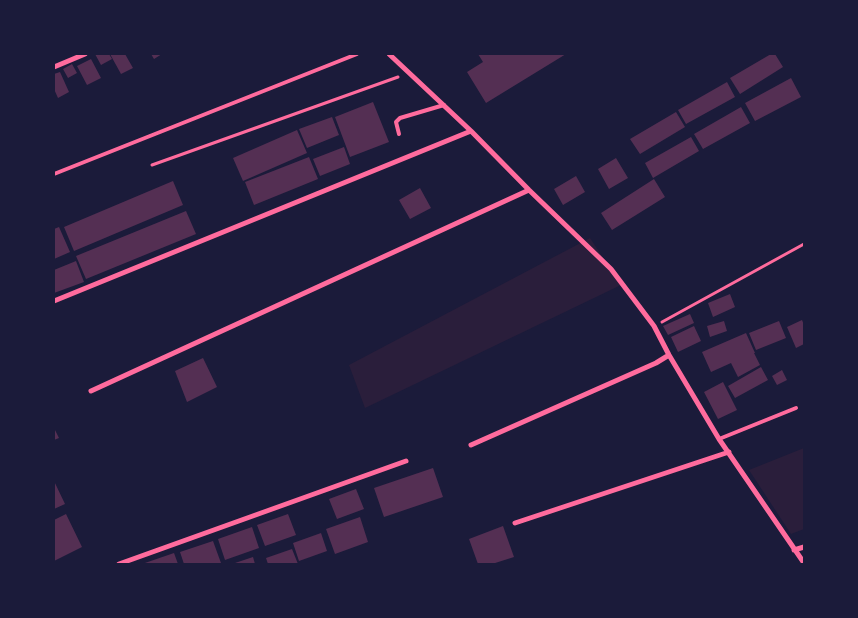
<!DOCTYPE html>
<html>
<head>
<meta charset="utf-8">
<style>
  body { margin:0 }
  #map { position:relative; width:858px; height:618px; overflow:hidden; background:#1b1b3a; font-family:"Golos Text",sans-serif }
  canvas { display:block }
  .frame { position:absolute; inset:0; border:55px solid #1b1b3a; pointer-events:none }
</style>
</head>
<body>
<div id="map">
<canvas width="858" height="618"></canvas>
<div class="frame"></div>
</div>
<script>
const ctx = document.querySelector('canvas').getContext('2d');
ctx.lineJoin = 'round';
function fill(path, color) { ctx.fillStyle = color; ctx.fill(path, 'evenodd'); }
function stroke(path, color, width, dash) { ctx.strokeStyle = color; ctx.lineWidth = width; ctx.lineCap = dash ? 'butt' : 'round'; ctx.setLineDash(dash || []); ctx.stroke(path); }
fill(new Path2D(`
  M590 238 621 285 365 408 349 365Z
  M804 448V529L791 534 749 470Z`), '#2a1e3b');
fill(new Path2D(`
  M95 54H109L112 59 101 65Z
  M110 54H125L133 68 121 74Z
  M151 54H162L154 59Z
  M478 54H566L486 103 467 72 483 62Z
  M771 54H775L783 67 740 94 730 78Z
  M91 59 101 78 87 85 77 66Z
  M72 64 77 73 68 78 63 69Z
  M60 72 69 92 58 98 54 89V74Z
  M791 78 801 97 755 121 745 103Z
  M727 82 735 97 686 124 678 110Z
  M373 102 389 142 350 157 335 117Z
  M741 107 750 123 703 149 694 134Z
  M676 112 685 127 640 154 630 139Z
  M332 117 339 135 307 148 299 129Z
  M297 130 307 153 243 181 233 158Z
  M691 137 699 151 653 178 645 163Z
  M344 147 350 164 320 176 313 159Z
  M309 157 318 179 254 205 245 182Z
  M616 158 628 178 609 189 598 169Z
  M576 176 585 192 563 205 554 189Z
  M654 179 665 197 612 230 601 213Z
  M173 181 183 205 74 251 64 227Z
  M420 188 431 208 410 219 399 200Z
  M186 211 196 234 86 279 76 256Z
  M59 227 70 252 54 259V229Z
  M76 261 84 282 54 293V270Z
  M730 294 735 307 713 317 708 303Z
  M690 314 694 323 668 335 663 326Z
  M802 320 804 325V344L796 348 787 327Z
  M724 321 727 331 710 337 707 326Z
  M779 321 786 338 756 350 749 333Z
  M694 326 701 341 678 352 671 337Z
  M746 333 755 353H754L760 365 738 377 731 363 711 372 702 352Z
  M203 358 217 387 187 402 175 371Z
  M761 367 768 380 735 398 728 386Z
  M782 370 787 380 777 385 772 376Z
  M723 382 737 410 718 419 704 392Z
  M54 428 59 438 54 440Z
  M433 468 443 497 384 517 374 488Z
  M54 481 65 504 54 509Z
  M356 489 364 509 337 519 329 499Z
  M66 514 82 547 54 561V520Z
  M288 514 296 535 265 546 257 525Z
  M360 517 368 542 335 554 326 529Z
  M503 526 514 557 492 564H478L469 539Z
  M252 527 259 548 225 560 218 539Z
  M321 533 327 551 299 561 293 543Z
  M213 541 221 563 216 564H184L180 552Z
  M292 549 298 564H268L266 558Z
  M174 553 178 564H142Z
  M253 557 255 564H232Z`), '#542f53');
stroke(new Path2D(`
  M152 165 398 77
  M662 322 804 244`), '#ff6b9d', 3);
stroke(new Path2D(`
  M399 134 396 122 400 118 444 105
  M54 174 357 54
  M719 439 796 408`), '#ff6b9d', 4);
stroke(new Path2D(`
  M389 54 471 131 529 190 611 269 654 326 669 355 719 439 804 563
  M54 67 85 54
  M54 301 471 131
  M91 391 529 190
  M471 445 656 363 669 355
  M515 523 729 452
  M794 550 804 547
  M119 564 406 461`), '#ff6b9d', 5);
</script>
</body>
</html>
